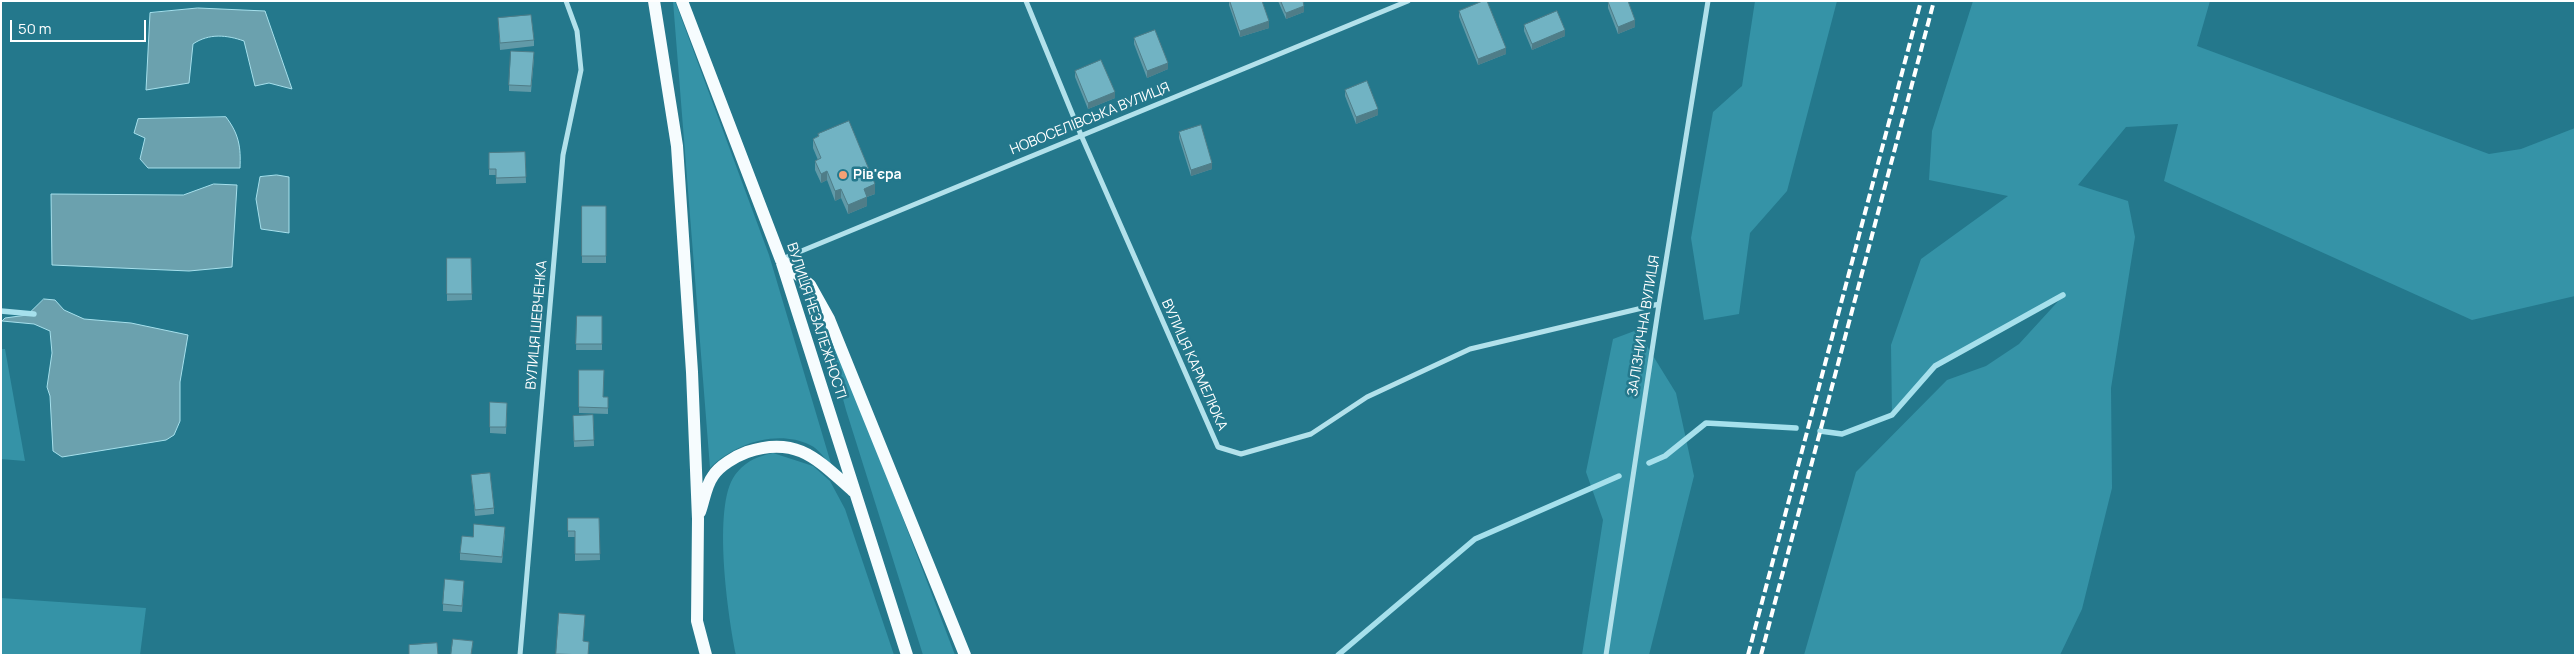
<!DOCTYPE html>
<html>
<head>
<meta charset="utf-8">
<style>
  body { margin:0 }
  #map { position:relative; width:2576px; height:656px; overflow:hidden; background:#24788c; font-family:Manrope,sans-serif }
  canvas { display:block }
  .frame { position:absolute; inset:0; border:2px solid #fff; pointer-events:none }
  .scale { position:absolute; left:10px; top:20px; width:136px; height:22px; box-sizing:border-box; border:2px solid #fff; border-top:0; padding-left:6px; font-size:15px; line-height:18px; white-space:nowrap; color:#fff; -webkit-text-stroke:4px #24788c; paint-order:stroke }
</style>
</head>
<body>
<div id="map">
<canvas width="2576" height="656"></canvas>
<div class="frame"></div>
<div class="scale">50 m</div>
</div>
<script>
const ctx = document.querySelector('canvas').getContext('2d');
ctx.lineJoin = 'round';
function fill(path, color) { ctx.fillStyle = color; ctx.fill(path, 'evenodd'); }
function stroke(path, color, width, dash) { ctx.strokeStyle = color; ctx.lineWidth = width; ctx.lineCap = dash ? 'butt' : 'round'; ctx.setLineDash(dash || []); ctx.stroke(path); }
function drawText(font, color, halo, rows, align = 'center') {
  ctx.font = font + ' Manrope,sans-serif'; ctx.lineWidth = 5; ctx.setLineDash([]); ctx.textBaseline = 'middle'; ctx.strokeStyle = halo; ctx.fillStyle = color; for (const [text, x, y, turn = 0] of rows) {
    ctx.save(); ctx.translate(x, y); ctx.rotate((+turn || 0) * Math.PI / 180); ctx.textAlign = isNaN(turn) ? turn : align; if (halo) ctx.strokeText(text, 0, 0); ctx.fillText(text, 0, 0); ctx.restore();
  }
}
fill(new Path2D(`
  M673 1H675L769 255 832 467C826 460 818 448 810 445 777 429 734 444 710 468Z
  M1755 1H1837L1787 191 1750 233 1739 314 1704 320 1691 238 1713 112 1742 86Z
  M1973 1H2210L2197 46 2489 154 2521 149 2575 128V296L2472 320 2164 181 2178 124 2126 127 2078 185 2128 201 2135 237 2111 388 2112 488 2082 609 2060 655H1804L1856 472 1947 380 1986 366 2019 344 2062 297 1935 366 1892 415 1891 345 1921 259 2008 196 1929 180 1932 131Z
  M817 304 865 419 955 655H923L846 410Z
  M1637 330 1676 393 1694 476 1649 655H1582L1603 520 1586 472 1613 339Z
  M1 349H5L25 461 1 459Z
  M773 453 813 466 830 481 845 509 894 655H736C728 617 712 506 735 475 746 461 756 457 773 453Z
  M1 598 146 608 140 655H1Z`), '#3593a7');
const water = new Path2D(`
  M198 8 265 11 292 89 269 83 255 86 244 41C227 35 209 33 193 44L189 83 146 90 150 13Z
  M226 117C239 134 241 147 240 168H148L140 159 145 138 134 133 138 119Z
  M277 175 289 177V233L261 229 256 199 260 177Z
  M214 184 237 185 232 267 189 271 52 265 51 194 183 195Z
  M44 299 55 300 64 310 84 319 131 323 188 335 180 382V421L174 435 166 440 62 457 53 451 50 396 47 387 52 353 50 331 34 324 2 321 5 318 27 315Z`);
fill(water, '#6ba1ae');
stroke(water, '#a6e0ec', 1);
stroke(new Path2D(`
  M1 311 34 314
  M1820 431 1842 434 1892 415 1935 366 2063 295
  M1649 463 1665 456 1706 423 1796 428
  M1338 655 1475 539 1619 476`), '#a6e0ec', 5.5);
stroke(new Path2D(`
  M1026 1 1081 135 1218 447 1241 454 1311 434 1367 397 1470 349 1659 304
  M782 259 1408 1
  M520 655 563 155 581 70 577 31 566 1
  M1606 655 1659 304 1708 1`), '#b2e1eb', 5);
stroke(new Path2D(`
  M654 1 677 146 692 372 698 519 697 621 706 655
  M682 1 781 260 907 655
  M781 260 810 285 829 319 965 655
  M700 512C704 501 706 485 713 476 719 466 736 456 747 452 797 435 818 460 853 491`), '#f6fcfe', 12);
stroke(new Path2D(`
  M1748 655 1921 1
  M1761 655 1934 1`), '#fff', 4, [9, 4]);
fill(new Path2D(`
  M1229 1H1262L1269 28 1240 37 1229 5Z
  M1278 1H1303L1304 12 1286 19Z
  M1608 2 1635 27 1618 34 1608 8Z
  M1459 11 1506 54 1478 65 1459 17Z
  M498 18 534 40V46L500 50Z
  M1524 25 1565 36 1532 50 1524 31Z
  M1134 38 1168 69 1147 78 1134 44Z
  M534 58 531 92 509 91V85Z
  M1075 71 1115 98 1088 109 1075 77Z
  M1345 90 1378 115 1356 124 1345 96Z
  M1179 132 1212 169 1191 176 1179 138Z
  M818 134 875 194 867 197V206L848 214 841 198 835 201 827 180 821 183 815 170V161L818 160 813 148V139L818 136Z
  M525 152 526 183 496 184V175H489V153Z
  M582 206H606V263H582Z
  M447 258H471L472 300 447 301Z
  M577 316H602V350H576Z
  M579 370 603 397H608V414L579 413Z
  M490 402 507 403 506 434 490 433Z
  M593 415 594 446 574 447 573 416Z
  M471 475 494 508V514L475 516Z
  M568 518H599L600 560 575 561V537H568Z
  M505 534 502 563 460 560V553Z
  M464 587 462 612 443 611V604Z`), '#619aa8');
fill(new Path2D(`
  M1304 6V12L1286 19V13Z
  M1635 20V27L1618 34V27Z
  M1269 21V28L1240 37V31Z
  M1565 30V36L1532 50V44Z
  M1506 48V54L1478 65V59Z
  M1168 63V69L1147 78V71Z
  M1115 92V98L1088 109V103Z
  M1378 109V115L1356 124V117Z
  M1212 163V169L1191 176V170Z
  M827 171V180L821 183V174Z
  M875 184V194L864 198V189Z
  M841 189V198L835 201V191Z
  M867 197V206L848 214V205Z`), '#4f7d88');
const building = new Path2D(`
  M1230 1H1262L1269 21 1240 31Z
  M1281 1H1303L1304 6 1286 13Z
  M1483 1H1487L1506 48 1478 59 1459 11Z
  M1610 1H1628L1635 20 1618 27 1608 2Z
  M1557 11 1565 30 1532 44 1524 25Z
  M531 15 534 40 500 43 498 18Z
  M1155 30 1168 63 1147 71 1134 38Z
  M511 51 534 52 531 86 509 85Z
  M1101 60 1115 92 1088 103 1075 71Z
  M1367 81 1378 109 1356 117 1345 90Z
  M849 121 875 184 864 189 867 197 848 205 841 189 835 191 827 171 821 174 815 161 821 158 813 139 819 136 818 134Z
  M1201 125 1212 163 1191 170 1179 132Z
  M525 152 526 177 496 178V169H489V153Z
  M582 206H606V256H582Z
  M447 258H471L472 294H447Z
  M577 316H602V344H576Z
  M579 370H604L603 397H608V408L579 407Z
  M490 402 507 403 506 427H490Z
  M593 415 594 440 574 441 573 416Z
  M490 473 494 508 475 510 471 475Z
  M568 518H599L600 554H575V531H568Z
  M474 524 505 527 502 557 460 553 462 536 473 537Z
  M445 579 464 581 462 606 443 604Z
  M559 613 585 615 583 641 589 642 588 655 556 654Z
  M453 639 473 641 471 655H451Z
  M437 643 438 655H409V645Z`);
fill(building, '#71b3c3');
stroke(building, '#4f7d88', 1);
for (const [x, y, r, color] of [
  [843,175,5,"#f6a175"]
]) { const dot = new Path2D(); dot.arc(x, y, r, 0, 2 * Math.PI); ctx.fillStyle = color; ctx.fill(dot); stroke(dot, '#24788c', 2); }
drawText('14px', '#fff', '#24788c', [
  ["НОВОСЕЛІВСЬКА ВУЛИЦЯ",1090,119,-22],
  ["ВУЛИЦЯ НЕЗАЛЕЖНОСТІ",816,321,72],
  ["ВУЛИЦЯ ШЕВЧЕНКА",537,325,-85],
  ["ЗАЛІЗНИЧНА ВУЛИЦЯ",1644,326,-81],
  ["ВУЛИЦЯ КАРМЕЛЮКА",1194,365,66]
]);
drawText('bold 14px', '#fff', '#24788c', [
  ["Рів'єра",853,175]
], 'left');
</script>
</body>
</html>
